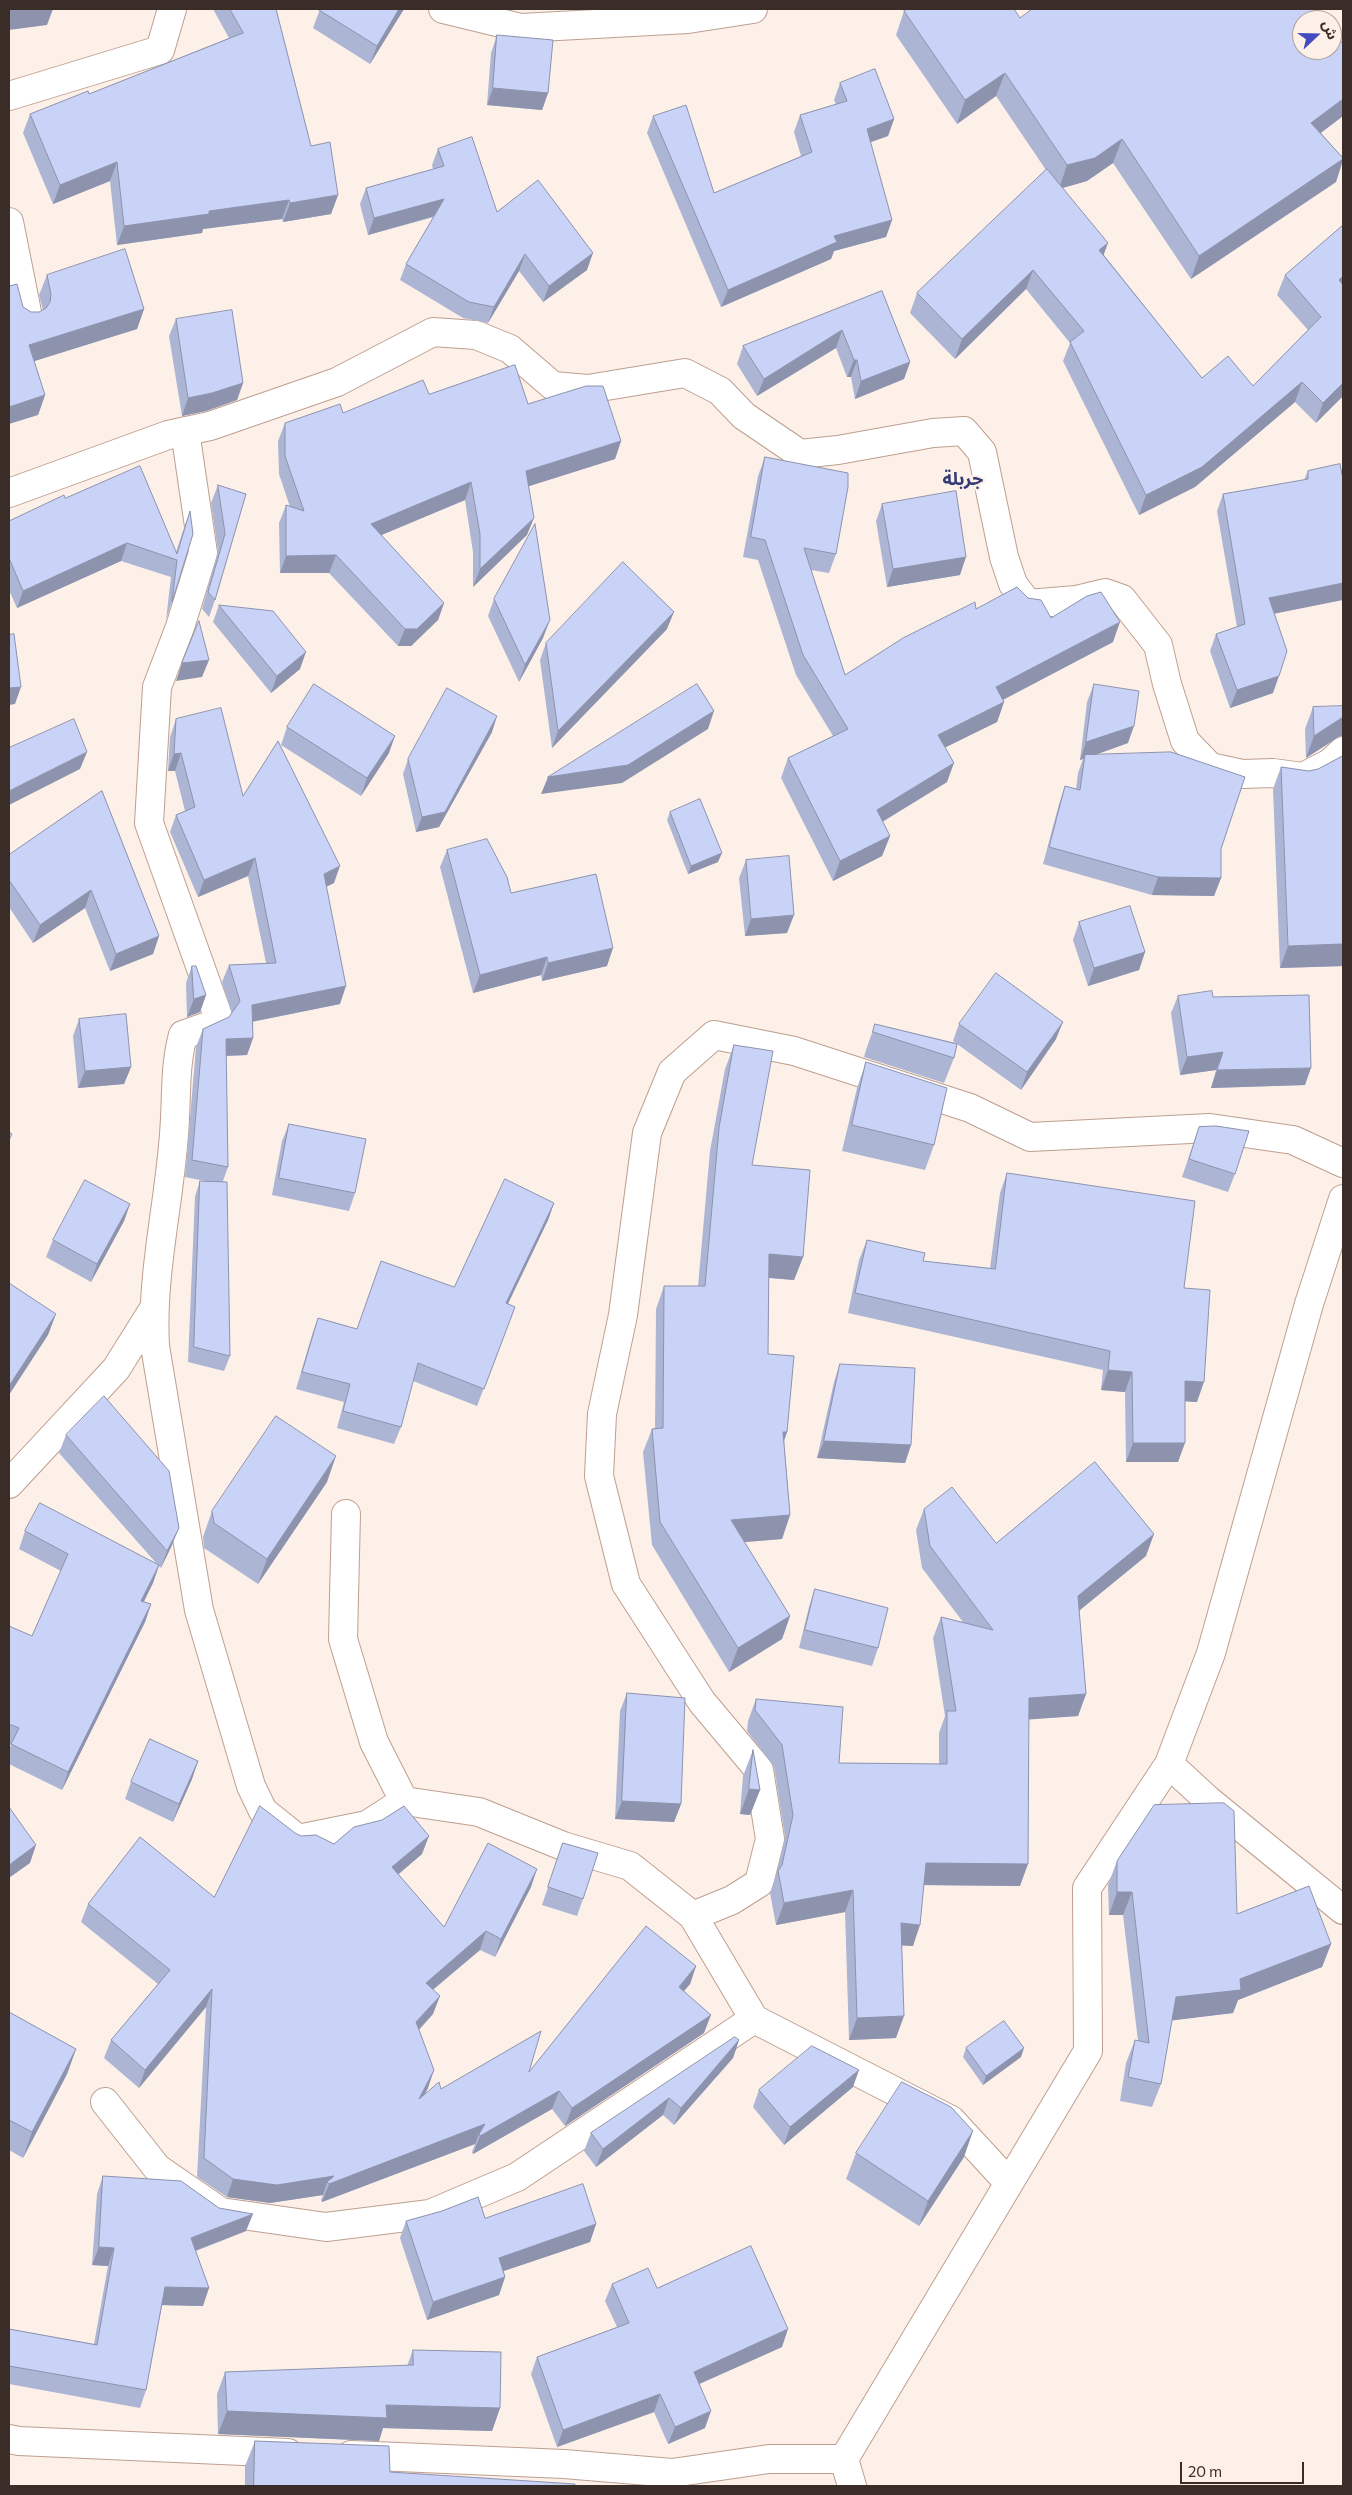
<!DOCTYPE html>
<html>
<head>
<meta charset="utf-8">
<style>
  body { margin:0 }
  #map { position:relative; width:1352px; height:2495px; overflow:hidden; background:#fdf0e9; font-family:Commissioner,"Noto Sans Arabic",sans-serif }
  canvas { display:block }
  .frame { position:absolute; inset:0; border:10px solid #3a2d27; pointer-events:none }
  .north { position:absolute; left:1292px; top:10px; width:50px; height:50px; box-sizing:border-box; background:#fdf0e9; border:1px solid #afa29b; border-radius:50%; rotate:69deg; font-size:14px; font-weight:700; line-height:20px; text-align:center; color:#3a2d27 }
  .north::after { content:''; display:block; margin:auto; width:18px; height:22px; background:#444bc0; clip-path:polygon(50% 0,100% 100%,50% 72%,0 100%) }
  .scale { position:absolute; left:1180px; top:2462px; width:124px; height:22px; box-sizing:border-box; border:2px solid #3a2d27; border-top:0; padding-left:6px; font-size:15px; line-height:18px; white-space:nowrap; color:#3a2d27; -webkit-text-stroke:4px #fdf0e9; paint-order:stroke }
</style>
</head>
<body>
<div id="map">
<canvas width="1352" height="2495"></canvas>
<div class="frame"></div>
<div class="north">ش</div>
<div class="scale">20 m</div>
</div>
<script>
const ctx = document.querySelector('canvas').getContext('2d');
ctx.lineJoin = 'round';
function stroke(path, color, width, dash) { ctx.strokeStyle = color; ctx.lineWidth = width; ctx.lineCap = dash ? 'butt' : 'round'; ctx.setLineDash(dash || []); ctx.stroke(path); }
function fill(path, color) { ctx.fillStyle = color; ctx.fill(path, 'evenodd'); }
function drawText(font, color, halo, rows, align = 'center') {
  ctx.font = font + ' Commissioner,"Noto Sans Arabic",sans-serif'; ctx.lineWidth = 4.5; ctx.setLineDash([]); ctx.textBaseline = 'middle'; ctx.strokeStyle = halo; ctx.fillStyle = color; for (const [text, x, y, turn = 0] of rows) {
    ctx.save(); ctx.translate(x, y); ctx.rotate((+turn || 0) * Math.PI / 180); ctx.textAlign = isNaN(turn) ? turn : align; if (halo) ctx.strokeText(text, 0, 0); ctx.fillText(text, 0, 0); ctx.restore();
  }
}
const minor = new Path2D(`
  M443 9 521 28 688 19 753 9
  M9 96 160 50 172 9
  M9 222 28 317
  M185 431 203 553 180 627 157 687 149 823 218 1016 211 1025 183 1035C174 1068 177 1100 174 1134 169 1205 151 1275 155 1346L199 1610 251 1786 263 1811 298 1839 367 1825 404 1801 479 1812 563 1846 630 1866 693 1916 754 2019 951 2120 1009 2183
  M9 493 168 435 210 426 337 382 433 332 476 335 510 349 553 386 588 389 685 373 720 391 744 416 800 454 838 450 933 433 964 431 982 452 1004 557 1013 584 1028 604 1076 600 1105 593 1122 599 1158 645 1167 684 1185 741 1210 767 1242 774 1273 773 1303 777 1330 763 1343 751
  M9 1484 116 1369 153 1310
  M346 1514 343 1639 374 1742 404 1801
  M1169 1764 1208 1800 1343 1910
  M693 1916 732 1900 759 1883 770 1839 759 1770 702 1702 626 1584 599 1476 602 1414 623 1315 647 1133 672 1072 714 1035 794 1051 970 1108 1030 1137 1210 1128 1293 1140 1343 1163
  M105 2102 157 2168 221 2212 326 2227 430 2214 517 2177 754 2019
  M9 2439 19 2441 288 2453
  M351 2455 564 2464 672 2473 769 2459H844L1088 2051 1087 1888 1169 1764 1211 1653 1309 1304 1343 1199
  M844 2459 852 2486`);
stroke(minor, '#be9f8f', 30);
stroke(minor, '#fff', 28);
fill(new Path2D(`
  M213 9H276L311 146 338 195 331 214 283 222 282 219 203 229 202 233 117 245 110 181 53 204 23 133 30 114 89 94 229 38Z
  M320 9H404L370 64 313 28Z
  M904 11 1020 18 1343 44V116L1321 133 1343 158V161L1336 182 1191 279 1113 163 1087 181 1062 188 1104 255 1202 378 1253 386 1308 330 1277 295 1285 275 1343 225V396L1316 423 1295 402 1195 487 1139 515 1063 361 1070 343 1026 289 955 359 910 313 917 293 1046 170 996 96 957 124 896 35Z
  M497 35 548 93 542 110 487 105 491 53Z
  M840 83 894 119 888 136 870 142 892 220 886 237 834 251 831 259 721 307 647 133 653 116 714 193 801 156 794 132 800 115 836 104 834 100Z
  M438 149 497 212 587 270 543 302 519 271 488 323 463 318 400 280 406 264 434 217 368 235 360 204 366 188 433 169 432 165Z
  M47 275 144 309 137 329 34 361 45 395 38 415 10 286 23 307 31 312H39L43 310 39 295Z
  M882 291 910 362 904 379 855 399 851 377H847L836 348 757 396 737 364 743 346Z
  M176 319 243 383 237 400 206 411 182 416 169 336Z
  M429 394 528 404 621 441 615 459 529 486 527 535 473 587V552L465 500 381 535 444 603 438 620 411 646H398L329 573H280L279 523 286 505 290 507 279 474 278 441 285 423 343 413Z
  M765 457 836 554 829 573 811 570 845 675 976 609 1028 598 1051 618 1113 642 1003 700 1004 702 997 722 945 747 947 782 882 822 890 836 882 856 833 881 781 778 788 758 833 736 796 675 758 560 743 557 758 476Z
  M1340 464 1275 614 1273 693 1230 708 1210 651 1216 634 1237 627 1217 511 1223 494 1304 480 1308 471Z
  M218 485 246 494 215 600 209 617 202 609 218 551 211 503Z
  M65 498 176 552 184 528 190 511 172 602 166 620 171 577 121 561 17 608 9 590V521Z
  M882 504 960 575 887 587 876 521Z
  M494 599 543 638 519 682 488 616Z
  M219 605 300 669 271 693 213 622Z
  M667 629 552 748 540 660 546 643Z
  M1094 684 1128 743 1094 755 1221 849V878L1214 896 1152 895 1043 864 1059 804 1065 786 1076 789 1078 773 1083 759 1080 760 1087 702Z
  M1313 707 1340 736 1306 758 1305 729Z
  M176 719 243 796 334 883 326 887 340 1004 252 1022 253 1038 247 1055 226 1056 228 1167 223 1181 230 1356 224 1371 188 1362 195 1196 200 1181H205L185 1177 196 1047 203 1029 229 1017 232 1014 222 982 229 965 266 963 248 876 198 897 170 832 176 815 185 811 175 771H168L170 737Z
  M287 727 389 753 361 796 281 745Z
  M492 732 439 827 416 832 403 774 408 759Z
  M1343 756V966L1280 968 1273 789 1281 767 1309 771 1318 769Z
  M102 791 159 936 153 954 110 971 85 908 33 943 9 907V855Z
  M670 812 718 862 688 874 667 820Z
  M447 850 511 893 607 966 542 981 541 975 473 993 440 867Z
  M746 860 787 933 745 936 739 878Z
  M1079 922 1145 952 1139 970 1088 986 1073 940Z
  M192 966 206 995 200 1012 187 1017 186 983Z
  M1178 996 1213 997 1305 1085 1211 1088 1216 1070 1180 1075 1171 1013Z
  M79 1019 131 1067 124 1084 78 1088 73 1036Z
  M875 1024 956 1043 953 1041 959 1024 1056 1039 1021 1090 957 1044 954 1058 944 1083 864 1057 866 1050Z
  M734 1045 752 1165 803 1257 794 1280 769 1278 768 1354 787 1432 784 1442 790 1515 782 1539 744 1542 790 1616 782 1639 729 1672 652 1545 643 1452 652 1429 655 1428 656 1309 664 1286H698L710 1151 725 1069Z
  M866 1062 934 1145 925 1170 842 1151 857 1088Z
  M289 1124 355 1193 349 1211 272 1195 282 1141Z
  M1199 1127 1235 1174 1228 1192 1182 1177Z
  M1007 1173 1184 1288 1197 1402 1185 1401 1178 1462H1126L1125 1392 1101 1390 1103 1370 848 1313 859 1260 867 1240 923 1261 990 1268 1000 1193Z
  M554 1203 548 1220 508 1304 515 1307 477 1406 413 1381 401 1427 394 1444 337 1428 344 1402 296 1389 312 1335 318 1318 356 1329 454 1287Z
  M130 1204 124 1221 91 1282 46 1257 53 1240Z
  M840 1364 911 1445 905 1463 817 1458 834 1382Z
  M66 1435 172 1545 161 1568 159 1566 153 1583 144 1602 151 1604 145 1622 62 1790 9 1764V1751L11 1745 9 1744V1626L32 1636 61 1571 19 1549 25 1531 157 1564 59 1453Z
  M327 1482 258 1584 204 1548 203 1537 212 1511Z
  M924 1509 996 1543 1146 1556 1079 1611 1086 1694 1078 1716 1029 1719 1020 1886 924 1885 913 1946 902 1945 896 2038 849 2040 845 1912 776 1925 770 1893 777 1872 785 1837 774 1767 747 1731 748 1721 756 1699 839 1763 939 1764V1733L945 1716 933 1638 941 1617 963 1622 922 1568 916 1530Z
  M815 1589 878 1648 872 1666 799 1648 809 1607Z
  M627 1693 681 1804 674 1822 615 1819 620 1711Z
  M753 1750 760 1790 750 1815 740 1814 743 1776Z
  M198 1761 192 1779 173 1822 125 1799 131 1782Z
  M295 1833 301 1836 334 1844 422 1854 398 1874 444 1927 531 1887 495 1957 480 1950 433 1990V2014L419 2030 428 2088 424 2094 441 2089 529 2072 696 1966 690 1984 684 1991 704 2033 565 2126 552 2109 473 2154 472 2152 475 2144 322 2202 321 2200 323 2195 270 2203 227 2197 197 2177 206 2007 139 2088 104 2058 111 2040 158 1984 81 1922 88 1904 214 1897Z
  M563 1843 583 1899 577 1916 542 1905Z
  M1117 1861 1237 1914 1331 1944 1322 1967 1238 2000 1233 2013 1172 2020 1161 2084 1152 2107 1120 2101 1126 2063 1135 2040 1138 2041 1123 1915H1109L1108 1885Z
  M9 2012 76 2049 67 2074 23 2158 9 2150Z
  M739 2040 733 2058 674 2125 663 2115 596 2167 584 2151 591 2133Z
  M966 2048 1021 2057 983 2085 963 2057Z
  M853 2087 784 2145 753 2107 759 2090Z
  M856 2153 964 2157 919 2226 846 2179Z
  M103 2176 246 2231 196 2251 203 2306 162 2305 146 2390 140 2408 9 2384V2329L94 2344 108 2266 92 2265 97 2194Z
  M406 2221 596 2224 590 2242 503 2271 505 2277 499 2295 427 2320 400 2238Z
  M612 2284 657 2288 782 2347 699 2384 705 2428 668 2444 654 2412 557 2447 531 2374 537 2357 617 2327 605 2301Z
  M413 2350 500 2408 492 2431 383 2428 379 2441 218 2434 217 2394 225 2372 407 2366Z
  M255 2441 390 2472 575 2486H245V2466Z`), '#adb5d4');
fill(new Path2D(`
  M24 9H53L47 25 9 30V10Z
  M399 9H404L370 64 377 46Z
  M556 9H574L573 10H556Z
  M1005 73 996 96 957 124 965 100Z
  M493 88 548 93 542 110 487 105Z
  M1343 99V116L1303 146 1311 123Z
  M894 119 888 136 860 146 867 129Z
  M1122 139 1113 163 1087 181 1059 189 1067 165Z
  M1343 159 1336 182 1191 279 1199 256Z
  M117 162 110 181 53 204 60 185Z
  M338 195 331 214 283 222 290 203Z
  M444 199 438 215 368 235 374 218Z
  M289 200 282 219 203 229 202 233 117 245 124 226 209 211Z
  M892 220 886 237 834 251 831 259 721 307 728 290 834 236Z
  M1108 243 1101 262 1099 250Z
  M593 253 587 270 543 302 549 286Z
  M525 254 519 271 488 323 494 307Z
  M1033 270 1026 289 955 359 962 339Z
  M1343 276V289L1339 280Z
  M144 309 137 329 22 365 29 345Z
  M842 330 836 348 757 396 764 379Z
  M854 360H857L851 377H847Z
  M910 362 904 379 855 399 861 381Z
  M1302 382 1295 402 1195 487 1139 515 1146 495Z
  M243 383 237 400 206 411 182 416 188 398Z
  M1343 383V396L1316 423 1323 403Z
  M45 395 38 415 9 424V407Z
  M621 441 615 459 520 489 526 471Z
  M471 482 465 500 365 542 371 524Z
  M534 518 527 535 473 587 480 569Z
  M127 543 121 561 17 608 23 591Z
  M336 555 329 573H280L286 556Z
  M966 557 960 575 887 587 893 569Z
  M1343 583V600L1263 616 1269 598Z
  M444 603 438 620 411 646H398L405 629Z
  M674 612 667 629 552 748 558 731Z
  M550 620 543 638 519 682 525 665Z
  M1120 622 1113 642 989 707 996 687Z
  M306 652 300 669 271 693 277 676Z
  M209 660 202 677 176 681 182 663Z
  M1279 676 1273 693 1230 708 1237 690Z
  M21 687 15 704 9 705V688Z
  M1004 702 997 722 930 755 938 735Z
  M714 711 708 729 622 783 541 794 548 777Z
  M497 716 492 732 439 827 416 832 422 817Z
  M1343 717V736H1340L1306 758 1314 736Z
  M1134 726 1128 743 1084 759 1085 755 1083 759 1080 760 1086 742Z
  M395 736 389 753 361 796 367 778Z
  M87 752 80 769 9 805V791Z
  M181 753 175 771H168L174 754Z
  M954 763 947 782 869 830 877 810Z
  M890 836 882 856 833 881 840 861Z
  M722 853 718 862 688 874 691 866Z
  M255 858 248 876 198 897 204 880Z
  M340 866 334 883 317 891 324 874Z
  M1158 877 1221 878 1214 896 1152 895Z
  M91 890 85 908 33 943 40 925Z
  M794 915 787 933 745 936 751 919Z
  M159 936 153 954 110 971 116 954Z
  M1343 944V966L1280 968 1288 946Z
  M613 948 607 966 542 981 548 963Z
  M1145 952 1139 970 1088 986 1094 968Z
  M547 957 541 975 473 993 480 975Z
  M346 986 340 1004 245 1023 252 1005Z
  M206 995 200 1012 187 1017 194 999Z
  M1063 1022 1056 1039 1021 1090 1027 1072Z
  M253 1038 247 1055 220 1056 226 1039Z
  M1223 1052 1216 1070 1180 1075 1187 1057Z
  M131 1067 124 1084 78 1088 85 1071Z
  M1311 1068 1305 1085 1211 1088 1217 1070Z
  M554 1203 548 1220 500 1320 506 1303Z
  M130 1204 124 1221 91 1282 97 1264Z
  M769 1254 803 1257 794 1280 760 1277Z
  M56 1314 48 1335 9 1395V1386Z
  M1108 1370 1132 1372 1125 1392 1101 1390Z
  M1185 1381 1204 1382 1197 1402 1178 1401Z
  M783 1432H787L778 1456Z
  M824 1441 911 1445 905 1463 817 1458Z
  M1133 1443H1185L1178 1462H1126Z
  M336 1456 327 1482 258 1584 267 1559Z
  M790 1515 782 1539 722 1544 731 1520Z
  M179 1528 172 1545 161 1568 167 1551Z
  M1154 1534 1146 1556 1070 1618 1078 1596Z
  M159 1565 153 1583 135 1618 141 1601Z
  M151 1604 145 1622 62 1790 68 1772Z
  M790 1616 782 1639 729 1672 738 1648Z
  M1086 1694 1078 1716 1022 1720 1029 1698Z
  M198 1761 192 1779 173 1822 179 1804Z
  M749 1789 760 1790 750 1815 740 1814Z
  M622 1801 681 1804 674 1822 615 1819Z
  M429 1836 422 1854 386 1885 392 1867Z
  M36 1845 30 1863 9 1878V1865Z
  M926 1863 1028 1864 1020 1886 918 1885Z
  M537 1869 531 1887 495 1957 501 1939Z
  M853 1890 845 1912 776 1925 784 1903Z
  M1117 1892H1132L1123 1915H1109Z
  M901 1923 920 1925 913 1946 893 1945Z
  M486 1931 480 1950 419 2001 426 1983Z
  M1331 1944 1322 1967 1238 2000 1233 2013 1168 2021 1176 1997 1240 1979Z
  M696 1966 690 1984 672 2005 679 1987Z
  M212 1989 206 2007 139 2088 145 2070Z
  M440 1996 433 2014 409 2040 416 2022Z
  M711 2015 704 2033 565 2126 572 2108Z
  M904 2016 896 2038 849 2040 857 2018Z
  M739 2040 733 2058 674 2125 681 2108Z
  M1024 2048 1021 2057 983 2085 986 2076Z
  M76 2049 67 2074 23 2158 32 2132Z
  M434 2070 428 2088 413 2117 419 2099Z
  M859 2070 853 2087 784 2145 790 2127Z
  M559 2091 552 2109 473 2154 480 2136 479 2134 475 2144 322 2202 329 2184 327 2182 323 2195 270 2203 227 2197 233 2179Z
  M669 2098 663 2115 596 2167 603 2149Z
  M973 2131 964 2157 919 2226 928 2201Z
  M253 2214 246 2231 184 2255 191 2238Z
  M596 2224 590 2242 492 2275 499 2258Z
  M99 2247 114 2248 108 2266 92 2265Z
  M505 2277 499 2295 427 2320 433 2302Z
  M165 2287 209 2288 203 2306 158 2305Z
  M788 2329 782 2347 688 2389 694 2372Z
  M660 2394 654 2412 557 2447 563 2430Z
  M386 2405 500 2408 492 2431 383 2428 379 2441 218 2434 227 2411Z
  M711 2411 705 2428 668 2444 675 2427Z`), '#8d93ad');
const building = new Path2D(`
  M9 9H24L9 10Z
  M230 9H276L311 146 330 142 338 195 290 203 289 200 209 211V214L124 226 117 162 60 185 30 114 88 91 89 94 243 33Z
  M320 9H399L377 46 319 10Z
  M908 9H1014L1020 18 1032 9H1317L1325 20H1302V50H1332V29L1343 44V99L1311 123 1343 158V159L1199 256 1122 139 1095 158 1067 165 1005 73 965 100 904 11Z
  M497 35 553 40 548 93 493 88Z
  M875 69 894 119 867 129 892 220 834 236 837 242 728 290 653 116 686 105 714 193 812 152 800 115 847 101 840 83Z
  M472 137 497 212 538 180 593 253 549 286 525 254 494 307 469 302 406 264 444 199 374 218 366 188 444 166 438 149Z
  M1047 169 1108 243 1099 250 1202 378 1228 356 1253 386 1321 317 1285 275 1343 225V276L1339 280 1343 285V383L1323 403 1302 382 1202 467 1146 495 1070 342 1084 331 1033 270 962 339 917 293Z
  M125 249 144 309 29 345 45 395 9 407V282L10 286 17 284 23 307 31 312H39L46 308 50 302 51 294 47 275Z
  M882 291 910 362 861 381 857 360H854L842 330 764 379 743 346Z
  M232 310 243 383 212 393 188 398 176 319Z
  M515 365 528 404 586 386H603L621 441 526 471 534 518 480 569V534L471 482 371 524 444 603 417 629H405L336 555 286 556V505L304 511 285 456V423L340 404 343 413 423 380 429 394Z
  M765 457 848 473V487L836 554 804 548 845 675 903 638 975 602 976 609 1017 587 1028 598 1041 600 1051 618 1087 596 1101 592 1120 622 996 687 1004 702 938 735 954 763 877 810 890 836 840 861 788 758 848 729 803 655 765 540 751 537Z
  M1340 464 1343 479V583L1269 598 1287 651 1279 676 1237 690 1216 634 1245 624 1223 494 1308 479V471Z
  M140 466 177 554 190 511 193 534 172 602 177 560 127 543 23 591 9 558V521L64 495 65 498Z
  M218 485 246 494 215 600 208 592 225 534Z
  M956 491 966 557 893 569 882 504Z
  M535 524 550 620 525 665 494 599Z
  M623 562 674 612 558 731 546 643Z
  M219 605 273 611 306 652 277 676Z
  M199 621 209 660 182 663Z
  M14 634 21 687 9 688V635Z
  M314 684 395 736 367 778 287 727Z
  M697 684 714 711 628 765 548 777Z
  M1094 684 1139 691 1134 726 1086 742Z
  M447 688 497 716 445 812 422 817 408 759Z
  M1343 706V717L1314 736 1313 707Z
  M221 708 243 796 278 741 340 866 324 874 346 986 252 1005 253 1038 226 1039 228 1167 192 1160 203 1029 229 1017 240 1001 229 965 276 963 255 858 204 880 176 815 195 807 181 753 174 754 176 719Z
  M74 719 87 752 9 791V748Z
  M1171 752 1245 777 1221 849V878L1158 877 1049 847 1065 786 1080 790 1085 755Z
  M1343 756V944L1288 946 1281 767 1309 771 1318 769Z
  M102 791 159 936 116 954 91 890 40 925 9 880V855Z
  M700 799 722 853 691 866 670 812Z
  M487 839 507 877 511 893 596 874 613 948 548 963 547 957 480 975 447 850Z
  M789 856 794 915 751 919 746 860Z
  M1130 906 1145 952 1094 968 1079 922Z
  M192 966H196L206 995 194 999Z
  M996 973 1063 1022 1027 1072 959 1024Z
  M1212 991 1213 997 1309 995 1311 1068 1217 1070 1223 1052 1187 1057 1178 996Z
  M126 1014 131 1067 85 1071 79 1019Z
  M875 1024 957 1044 954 1058 873 1032Z
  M734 1045 773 1051 752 1165 810 1170 803 1257 769 1254 768 1354 794 1356 787 1432H783L790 1515 731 1520 790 1616 738 1648 660 1522 652 1429 663 1428 664 1286H705L719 1128Z
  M866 1062 947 1088 934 1145 852 1125Z
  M289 1124 366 1139 355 1193 279 1178Z
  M1216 1126 1249 1131 1235 1174 1189 1159 1199 1127Z
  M9 1132 12 1134 9 1140Z
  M1007 1173 1195 1201 1184 1288 1210 1290 1204 1382 1185 1381V1443H1133L1132 1372 1108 1370 1110 1351 855 1293 867 1240 925 1253 923 1261 995 1269Z
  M505 1179 554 1203 506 1303 515 1307 484 1389 418 1363 401 1427 343 1411 350 1384 302 1372 318 1318 357 1329 381 1261 454 1287Z
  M85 1180 130 1204 97 1264 53 1240Z
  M200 1181 227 1182 230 1356 194 1347Z
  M9 1283 56 1314 9 1386Z
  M840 1364 915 1368 911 1445 824 1441Z
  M104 1396 169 1471 179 1528 167 1551 66 1435Z
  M276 1416 336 1456 267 1559 214 1523 212 1511Z
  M1095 1462 1154 1534 1078 1596 1086 1694 1029 1698 1028 1864 926 1863 920 1925 901 1923 904 2016 857 2018 853 1890 784 1903 778 1871 782 1865 793 1815 782 1745 755 1710 756 1699 843 1707 839 1763 947 1764V1711H956L941 1617 993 1630 930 1546 924 1509 952 1487 996 1543Z
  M40 1503 159 1565 141 1601 151 1604 68 1772 11 1744 19 1728 9 1724V1626L32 1636 68 1554 25 1531Z
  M815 1589 888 1608 878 1648 805 1630Z
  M627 1693 685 1698 681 1804 622 1801Z
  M150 1739 198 1761 179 1804 131 1782Z
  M753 1750 760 1790 749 1789Z
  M1224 1803 1234 1811 1237 1914 1309 1886 1331 1944 1240 1979 1241 1990 1176 1997 1161 2084 1128 2077 1135 2040 1149 2043 1132 1892H1117V1861L1154 1805Z
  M260 1806 295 1833 301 1836 316 1835 334 1844 354 1827 382 1820 404 1806 429 1836 392 1867 444 1927 488 1843 537 1869 501 1939 486 1931 426 1983 440 1996 416 2022 434 2070 419 2099 439 2082 441 2089 541 2031 529 2072 646 1926 696 1966 679 1987 711 2015 572 2108 559 2091 480 2136 479 2134 485 2124 329 2184 327 2182 334 2176 277 2185 233 2179 204 2158 212 1989 145 2070 111 2040 170 1970 88 1904 140 1837 214 1897Z
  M9 1807 36 1845 9 1865Z
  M563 1843 598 1853 583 1899 548 1887Z
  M9 2012 76 2049 32 2132 9 2120Z
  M1004 2021 1024 2048 986 2076 966 2048Z
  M735 2037 739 2040 681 2108 669 2098 603 2149 591 2133Z
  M812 2046 859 2070 790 2127 759 2090Z
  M902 2082 951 2107 973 2131 928 2201 856 2153Z
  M103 2176 181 2181 219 2208 253 2214 191 2238 209 2288 165 2287 146 2390 9 2366V2329L97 2345 114 2248 99 2247Z
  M583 2184 596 2224 499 2258 505 2277 433 2302 406 2221 442 2211 478 2197 485 2218Z
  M751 2246 788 2329 694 2372 711 2411 675 2427 660 2394 563 2430 537 2357 629 2323 612 2284 648 2268 657 2288Z
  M413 2350 501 2352 500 2408 386 2405 387 2418 227 2411 225 2372 413 2365Z
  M255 2441 389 2446 390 2472 575 2484V2486H254Z`);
fill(building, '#c9d2f7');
stroke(building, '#8d93ad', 1);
drawText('bold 18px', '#333a75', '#fdf0e9', [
  ["جربلة",963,479]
]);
</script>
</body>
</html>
